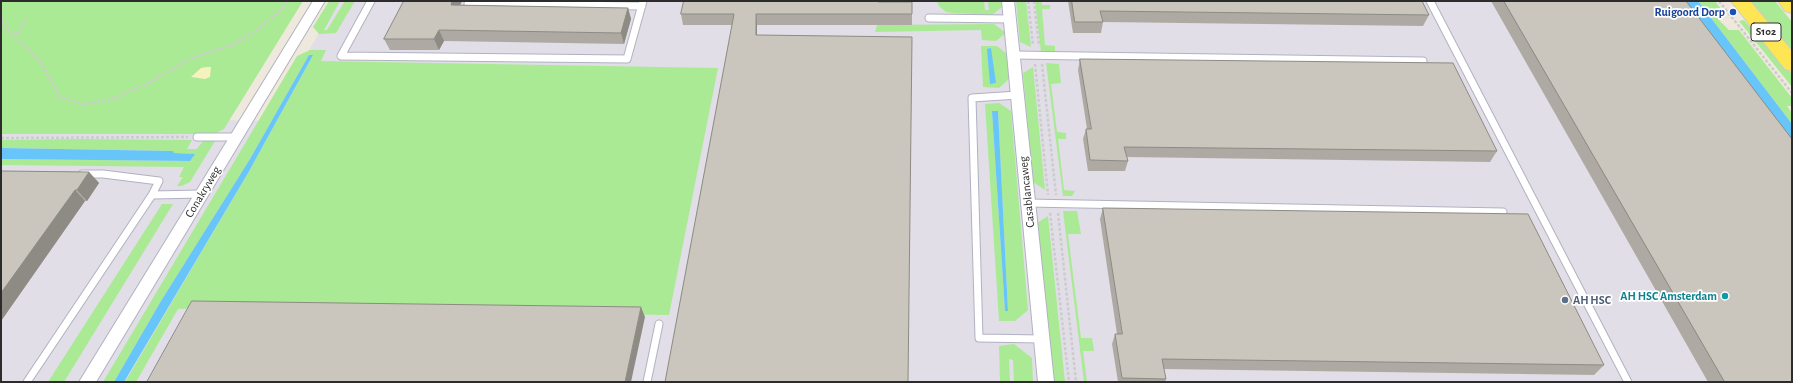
<!DOCTYPE html>
<html>
<head>
<meta charset="utf-8">
<style>
  body { margin:0 }
  #map { position:relative; width:1793px; height:383px; overflow:hidden; background:#efe9dd; font-family:"Alegreya Sans",sans-serif }
  canvas { display:block }
  .frame { position:absolute; inset:0; border:2px solid #2c2c2c; pointer-events:none }
</style>
</head>
<body>
<div id="map">
<canvas width="1793" height="383"></canvas>
<div class="frame"></div>
</div>
<script>
const ctx = document.querySelector('canvas').getContext('2d');
ctx.lineJoin = 'round';
function fill(path, color) { ctx.fillStyle = color; ctx.fill(path, 'evenodd'); }
function stroke(path, color, width, dash) { ctx.strokeStyle = color; ctx.lineWidth = width; ctx.lineCap = dash ? 'butt' : 'round'; ctx.setLineDash(dash || []); ctx.stroke(path); }
function drawText(font, color, halo, rows, align = 'center') {
  ctx.font = font + ' "Alegreya Sans",sans-serif'; ctx.lineWidth = 3.5; ctx.setLineDash([]); ctx.textBaseline = 'middle'; ctx.strokeStyle = halo; ctx.fillStyle = color; for (const [text, x, y, turn = 0] of rows) {
    ctx.save(); ctx.translate(x, y); ctx.rotate((+turn || 0) * Math.PI / 180); ctx.textAlign = isNaN(turn) ? turn : align; if (halo) ctx.strokeText(text, 0, 0); ctx.fillText(text, 0, 0); ctx.restore();
  }
}
fill(new Path2D(`
  M338 1H1701L1792 120V382H1V115L267 121Z`), '#e1dee7');
fill(new Path2D(`
  M1 1H303L224 129 214 134H1Z
  M329 1H340L324 30H327L345 1H355L336 33 319 34 313 27Z
  M937 1H984L985 10H989L988 1H1001L1002 7 992 15 953 13 946 12 939 6Z
  M1016 1H1026L1031 47 1020 42Z
  M1035 1H1041L1042 5H1050V9H1042L1045 45 1055 46V52H1041Z
  M1698 1H1715L1725 14 1717 13 1722 19 1719 20 1729 30H1739L1792 98V106H1787L1792 113V124Z
  M1746 1H1775L1792 22V56Z
  M1744 20 1792 74V87L1739 21Z
  M994 24 1006 33 996 41 982 40 981 30 875 32 877 25Z
  M981 46H997L1007 54 1009 79 999 88 983 87Z
  M310 50H326L321 61 718 68 669 315 200 308 178 309 136 382H125L248 173 313 55H309L250 159 161 301 114 382H103L297 56Z
  M1046 63 1059 64 1061 83 1051 84 1057 132 1066 133V139H1058L1064 190 1075 191 1072 196H1063Z
  M1033 67 1045 190 1033 182 1023 73Z
  M999 103 1011 111 1028 310 1015 321H999L985 104ZM992 111H998L1008 311H1005Z
  M82 139 192 140 187 149H197L203 141H215L190 182 182 186H177L183 177H179L184 167 1 165V159L190 161 194 154 174 153 173 151 1 148V140Z
  M162 204H173L64 382H48Z
  M1063 211H1077L1081 234H1068L1081 338H1092L1094 351H1083L1087 382H1084Z
  M1048 216 1065 382H1053L1037 223Z
  M1014 344 1032 358 1033 382H1014L1013 360 1009 359 1010 382H1000L999 346Z`), '#aaea95');
fill(new Path2D(`
  M207 67H211L210 77 205 79 191 77 201 68Z`), '#f6f2be');
fill(new Path2D(`
  M1685 1H1698L1792 124V142Z
  M991 48 996 83 990 84 987 49Z
  M309 55H313L248 173 124 382H114L161 301 250 159Z
  M992 111H998L1008 311H1005Z
  M1 148 173 151 174 153 195 154 190 161 1 159Z`), '#68c5f9');
const service = new Path2D(`
  M371 1 341 56 627 59 643 1
  M1430 1 1628 382
  M468 4 642 6
  M929 18 1010 19
  M1014 55 1423 61
  M1018 95 972 98 979 338 1042 339
  M197 137H236
  M82 174H103L159 181 152 195
  M1028 203 1503 212
  M27 382 152 195 202 194
  M647 382 659 324`);
const minor = new Path2D(`
  M313 1H325L96 382H79Z
  M1002 1H1014L1054 382H1038Z`);
const primary = new Path2D(`
  M1731 1H1750L1792 51V71L1785 69Z
  M1778 1H1792V13L1785 11Z`);
stroke(service, '#b1b2c1', 9);
stroke(minor, '#b1b2c1', 2);
stroke(primary, '#ccc', 2);
stroke(new Path2D(`
  M1028 1 1033 45
  M1034 1 1039 46
  M1719 1 1792 93
  M1 15 3 24 15 37
  M26 19 15 37 40 61 60 97 83 104 114 99 150 82 194 57 233 45 257 30 282 9 287 1
  M1035 64 1048 195
  M1042 64 1056 195
  M1 138 188 137
  M1050 213 1069 382
  M1058 213 1076 382`), '#ccc', 2.5, [3, 2]);
stroke(service, '#fff', 7);
fill(minor, '#fff');
fill(primary, '#fde554');
fill(new Path2D(`
  M404 1H462L460 5 628 8 631 19 624 44 444 41 439 50H390L384 39Z
  M684 1H878V2L912 14V25H757V35L908 382 732 25H683L681 14Z
  M1068 1H1422L1429 15 1423 26 1103 22 1101 33H1073Z
  M1491 1H1686L1792 382H1708Z
  M1080 59 1497 151 1490 162 1127 157 1128 161 1125 171H1088L1083 139 1086 129H1087L1078 70Z
  M1 171 89 172 99 183 87 201H85L1 321Z
  M1103 208 1604 365 1594 375 1164 369 1166 379 1165 382H1118L1112 344 1115 334H1117L1100 219Z`), '#aeaaa3');
fill(new Path2D(`
  M452 1H462L455 16 451 5Z
  M628 8 631 19 624 44 621 33Z
  M756 14 757 25V46L756 35Z
  M439 30 444 41 439 50 434 39Z
  M89 172 99 183 87 201 77 190Z
  M75 190 85 201 1 321V293Z
  M641 307 645 317 631 382H625Z`), '#8d8b84');
const building = new Path2D(`
  M404 1H452L451 5 628 8 621 33 439 30 434 39H384Z
  M684 1H878V2H912V14H756V35L912 37 908 382H665L734 14H681Z
  M1072 1H1422L1429 15 1100 11 1103 22H1075Z
  M1504 1H1686L1792 139V382H1725Z
  M1080 59 1453 63 1497 151 1124 147 1128 161 1090 160 1086 129H1091Z
  M1 171 89 172 77 190H75L1 293Z
  M1103 208 1528 214 1604 365 1162 359 1166 379 1122 378 1115 334H1122Z
  M192 301 641 307 625 382H147Z`);
fill(building, '#cac6bd');
stroke(building, '#8d8b84', 1);
for (const [x, y, r, color] of [
  [1733,12,4,"#1a4fb4"],
  [1725,296,4,"#0f9aa8"],
  [1565,300,4,"#5c6f8a"]
]) { const dot = new Path2D(); dot.arc(x, y, r, 0, 2 * Math.PI); ctx.fillStyle = color; ctx.fill(dot); stroke(dot, '#fff', 1.5); }
for (const [x, y, w] of [
  [1766,32,30]
]) { const box = new Path2D(); box.roundRect(x - w / 2, y - 9, w, 18, 3); ctx.fillStyle = '#fff'; ctx.fill(box); stroke(box, '#2c2c2c', 1); }
drawText('bold 11px', '#2c2c2c', null, [
  ["S102",1766,32]
]);
drawText('bold 12px', '#164399', '#fff', [
  ["Ruigoord Dorp",1725,12]
], 'right');
drawText('12px', '#2c2c2c', '#fff', [
  ["Conakryweg",203,192,-59],
  ["Casablancaweg",1027,192,-96]
]);
drawText('bold 12px', '#0d838f', '#fff', [
  ["AH HSC Amsterdam",1717,296]
], 'right');
drawText('bold 12px', '#4e5e75', '#fff', [
  ["AH HSC",1573,300]
], 'left');
</script>
</body>
</html>
